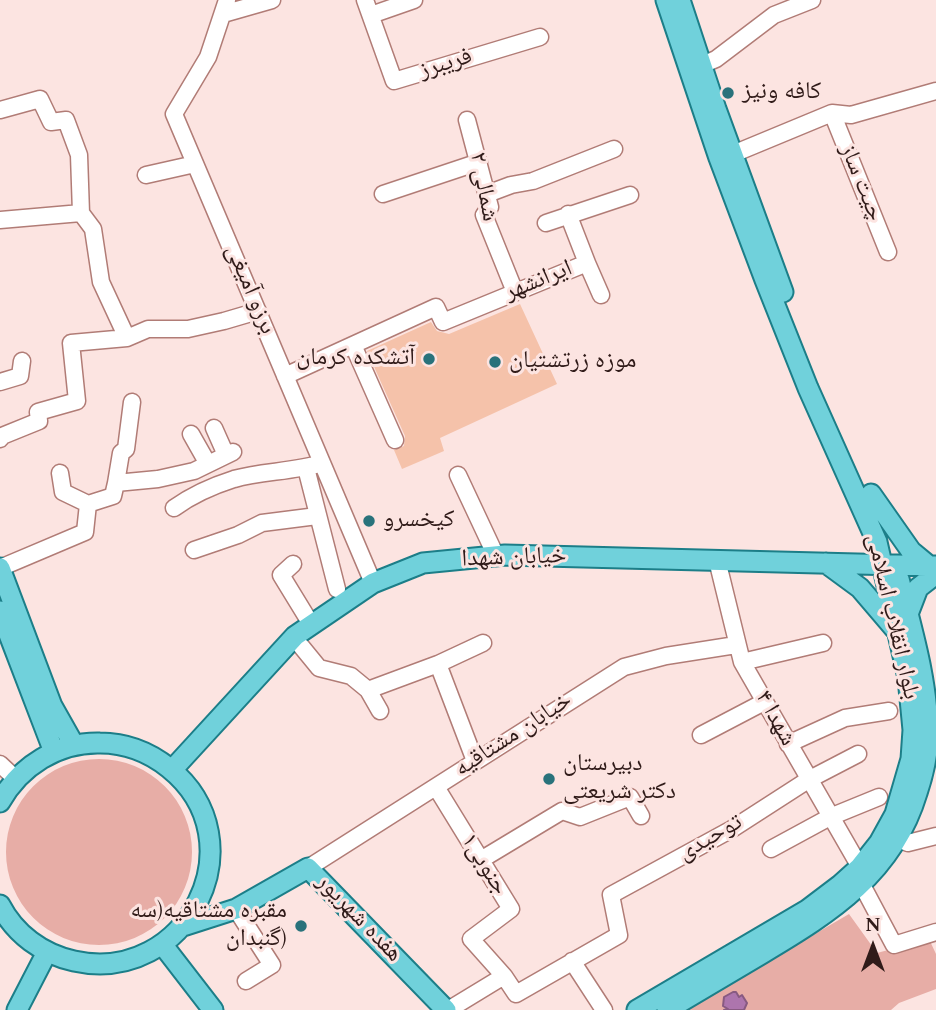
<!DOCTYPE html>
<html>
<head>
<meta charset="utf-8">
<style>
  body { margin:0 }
  #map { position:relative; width:936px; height:1010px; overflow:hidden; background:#fce4e1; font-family:Spectral,serif }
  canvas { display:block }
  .north { position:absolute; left:838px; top:912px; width:70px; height:70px; -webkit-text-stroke:5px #fce4e1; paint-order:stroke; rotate:0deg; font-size:19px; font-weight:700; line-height:28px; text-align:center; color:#301b19 }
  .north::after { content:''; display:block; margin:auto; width:24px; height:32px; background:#301b19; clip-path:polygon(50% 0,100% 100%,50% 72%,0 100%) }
</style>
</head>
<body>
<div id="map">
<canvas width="936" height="1010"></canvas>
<div class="north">N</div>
</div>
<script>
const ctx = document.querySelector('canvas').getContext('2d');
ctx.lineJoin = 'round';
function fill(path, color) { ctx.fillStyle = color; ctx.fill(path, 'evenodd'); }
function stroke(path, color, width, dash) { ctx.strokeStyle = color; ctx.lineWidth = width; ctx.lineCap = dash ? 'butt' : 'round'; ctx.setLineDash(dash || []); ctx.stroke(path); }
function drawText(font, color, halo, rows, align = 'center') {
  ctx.font = font + ' Spectral,"Noto Naskh Arabic",serif'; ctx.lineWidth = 6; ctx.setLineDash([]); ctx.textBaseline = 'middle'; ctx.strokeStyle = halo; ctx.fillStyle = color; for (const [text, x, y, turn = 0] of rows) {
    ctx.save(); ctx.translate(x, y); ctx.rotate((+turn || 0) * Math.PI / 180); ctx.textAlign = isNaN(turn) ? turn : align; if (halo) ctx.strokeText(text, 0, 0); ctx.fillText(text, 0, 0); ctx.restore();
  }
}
fill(new Path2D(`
  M6 852a93 93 0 1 1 186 0a93 93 0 1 1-186 0Z
  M849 914 877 953 929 939 936 954V989L899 1003 891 1010H685Z`), '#e7ada6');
const water = new Path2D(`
  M733 992H736L739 997 742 995 747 1003 744 1010H724L728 1009 723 1006 724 997Z`);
fill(water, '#ad75ad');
stroke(water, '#885a81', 2);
fill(new Path2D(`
  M520 304 557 384 440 438 444 451 402 469 394 450 404 446 405 436 367 351 431 322 437 331 449 334Z`), '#f5c2aa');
const minor = new Path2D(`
  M227 0 208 57 174 114 373 583
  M365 0 394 81 540 37
  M223 14 272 0
  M371 15 414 0
  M702 65 716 59 774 15 812 0
  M0 110 40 99 51 122 66 120 79 155 81 213
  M832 113 888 252
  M467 120 490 207 484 215 515 292
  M733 154 832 113 851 115 936 91
  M146 175 195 164
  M383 194 479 162
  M487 194 511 185 533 181 614 149
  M81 213 93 229 101 282 127 338
  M0 220 81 213
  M546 223 630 195
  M587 263 601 295
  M353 345 395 440
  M285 376 436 307 443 322 587 263 568 214
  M0 382 20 376 22 361
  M214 428 226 455
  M191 434 208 464
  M0 439 2 436 39 421 38 412 77 401 71 343 127 338 148 329H188L224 321 258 311
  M306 468 337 589
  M60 473 63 492 88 504
  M458 475 496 556
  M116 483 121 453 126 449 132 402
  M174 508C192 495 212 486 234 479 262 471 293 472 322 463
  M194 550 238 535 262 523 317 516
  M717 560 742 662 860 867
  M293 564 281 575 311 624
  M0 568 85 532 88 504 113 496 116 483 158 479 194 471 233 452
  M301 646 319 668 351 676 368 690 380 711
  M742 662 823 643
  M438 664 475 761
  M368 690 438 664 483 643
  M701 735 764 702
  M788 744 845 718 889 711
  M0 764 16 779
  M436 787 511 909 471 939 504 976 448 1010
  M898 839 908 843 936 836
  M771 849 830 817 879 797
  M479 861 562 811 580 817 630 797 641 816
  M308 868 624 667 666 656 736 645
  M862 885 894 945 936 932
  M236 909 272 965 246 981
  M572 961 604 1010
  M504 976 516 994 619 935 611 895 732 829 808 780 858 754`);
const major = new Path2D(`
  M680 0 716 109 783 292
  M871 494 911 551 929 566
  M826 563 860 588 895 629
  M0 568 52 706 74 745
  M0 611 54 752
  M908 614 918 588 936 574
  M172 770 295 636 373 583 423 563 505 555 936 566
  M0 802C20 766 58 742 100 743 125 743 149 752 169 768 260 841 187 986 74 961 42 954 15 934 0 905
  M183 926 236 909 308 868 446 1010
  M162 944 213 1010
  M17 1010 47 952
  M637 1010 807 910 840 885 860 867 879 843 895 814 911 759 913 730 908 678 877 542 808 388 765 280 719 158 666 0
  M667 1010C699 991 731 972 763 953 832 912 893 873 917 793 923 775 928 755 928 735 928 683 912 629 899 579`);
stroke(minor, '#b17c76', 19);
stroke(major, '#1c7e88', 23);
stroke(minor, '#fff', 16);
stroke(major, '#70d1db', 19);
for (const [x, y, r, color] of [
  [728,93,7,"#29727b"],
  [429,359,7,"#29727b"],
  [495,362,7,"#29727b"],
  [369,521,7,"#29727b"],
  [549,779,7,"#29727b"],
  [301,926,7,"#29727b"]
]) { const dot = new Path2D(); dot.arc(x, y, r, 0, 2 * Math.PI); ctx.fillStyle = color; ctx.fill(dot); stroke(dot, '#fce4e1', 2.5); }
drawText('24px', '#301b19', '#fce4e1', [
  ["فریبرز",446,65,-17],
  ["چیت ساز",860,183,68],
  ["۲ شمالی",482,187,79],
  ["ایرانشهر",539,282,-22],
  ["برزو آمیغی",249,290,67],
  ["خیابان شهدا",514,559,-2],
  ["بلوار انقلاب اسلامی",891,617,77],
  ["شهدا ۴",774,719,61],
  ["خیابان مشتاقیه",514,736,-33],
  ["توحیدی",711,839,-30],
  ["جنوبی۱",483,865,58],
  ["هفده شهریور",358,919,46]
]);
drawText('24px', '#301b19', '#fce4e1', [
  ["کافه ونیز",742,93],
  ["آتشکده کرمان",415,359,"right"],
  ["موزه زرتشتیان",509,362],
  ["کیخسرو",383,521],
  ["دبیرستان",563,765],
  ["دکتر شریعتی",563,793],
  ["مقبره مشتاقیه(سه",287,912,"right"],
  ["گنبدان)",287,940,"right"]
], 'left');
</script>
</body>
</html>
